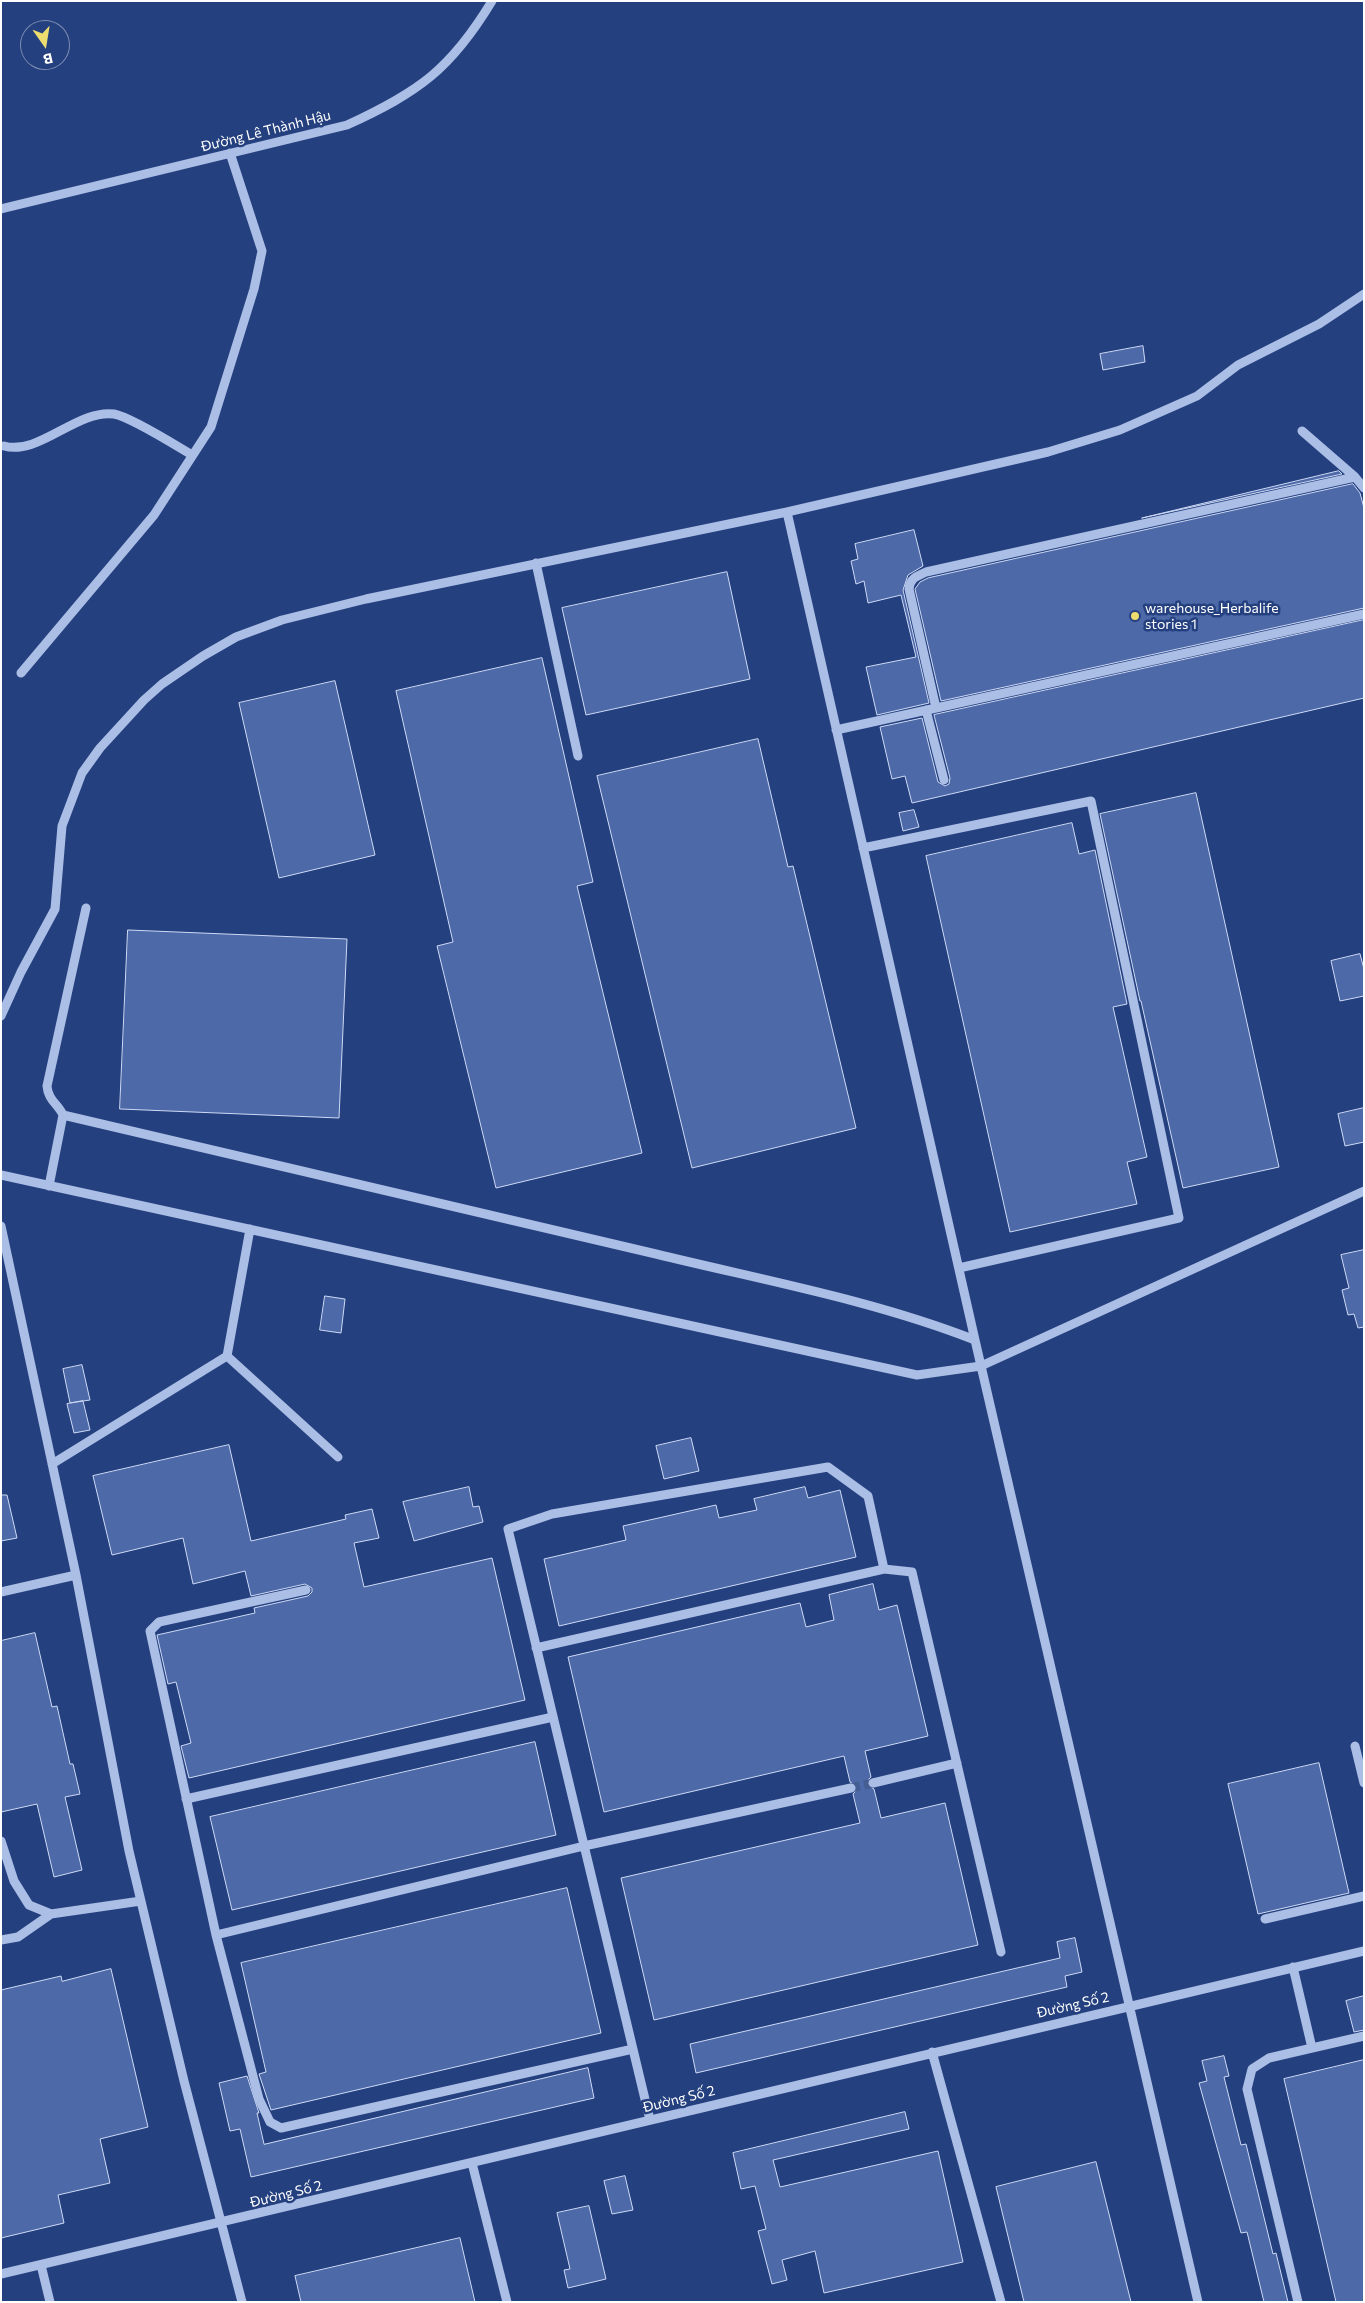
<!DOCTYPE html>
<html>
<head>
<meta charset="utf-8">
<style>
  body { margin:0 }
  #map { position:relative; width:1365px; height:2303px; overflow:hidden; background:#25407f; font-family:Commissioner,sans-serif }
  canvas { display:block }
  .frame { position:absolute; inset:0; border:2px solid #fff; pointer-events:none }
  .north { position:absolute; left:20px; top:20px; width:50px; height:50px; box-sizing:border-box; background:#25407f; border:1px solid #7c8cb2; border-radius:50%; rotate:167deg; font-size:14px; font-weight:700; line-height:20px; text-align:center; color:#fff }
  .north::after { content:''; display:block; margin:auto; width:18px; height:22px; background:#efdc6f; clip-path:polygon(50% 0,100% 100%,50% 72%,0 100%) }
</style>
</head>
<body>
<div id="map">
<canvas width="1365" height="2303"></canvas>
<div class="frame"></div>
<div class="north">B</div>
</div>
<script>
const ctx = document.querySelector('canvas').getContext('2d');
ctx.lineJoin = 'round';
function fill(path, color) { ctx.fillStyle = color; ctx.fill(path, 'evenodd'); }
function stroke(path, color, width, dash) { ctx.strokeStyle = color; ctx.lineWidth = width; ctx.lineCap = dash ? 'butt' : 'round'; ctx.setLineDash(dash || []); ctx.stroke(path); }
function drawText(font, color, halo, rows, align = 'center') {
  ctx.font = font + ' Commissioner,sans-serif'; ctx.lineWidth = 5; ctx.setLineDash([]); ctx.textBaseline = 'middle'; ctx.strokeStyle = halo; ctx.fillStyle = color; for (const [text, x, y, turn = 0] of rows) {
    ctx.save(); ctx.translate(x, y); ctx.rotate((+turn || 0) * Math.PI / 180); ctx.textAlign = isNaN(turn) ? turn : align; if (halo) ctx.strokeText(text, 0, 0); ctx.fillText(text, 0, 0); ctx.restore();
  }
}
const building = new Path2D(`
  M1143 346 1145 362 1103 370 1100 354Z
  M1339 471 1342 474 1142 518Z
  M1353 484 1360 493 1364 508V608L941 701 915 589 920 582 928 578Z
  M914 530 923 566 908 575 903 590 929 703 877 715 866 667 916 657 901 595 868 603 864 581 856 584 851 561 858 559 855 544Z
  M727 572 750 679 586 715 562 608Z
  M1364 620V698L912 803 905 776 892 779 880 727 922 718 938 782 945 786 949 784 950 778 934 715Z
  M542 658 593 882 577 886 642 1153 496 1188 437 946 453 942 396 691Z
  M335 681 375 855 279 878 239 703Z
  M758 739 788 867 793 866 856 1128 692 1168 597 776Z
  M1196 793 1279 1167 1183 1188 1141 1001H1140L1100 814Z
  M914 810 919 827 903 831 899 813Z
  M1072 823 1079 854 1095 850 1127 1004 1113 1007 1147 1157 1127 1162 1137 1204 1010 1232 926 856Z
  M128 930 347 939 339 1118 120 1109Z
  M1360 954 1364 969V996L1340 1001 1331 961Z
  M1364 1108V1142L1345 1146 1338 1114Z
  M1364 1250V1327L1358 1328 1354 1314 1348 1315 1342 1290 1349 1288 1341 1255Z
  M325 1296 345 1299 341 1333 320 1330Z
  M82 1365 90 1400 70 1403 63 1369Z
  M83 1401 90 1430 74 1433 67 1404Z
  M691 1438 699 1471 664 1479 656 1446Z
  M229 1445 251 1541 346 1519 345 1515 372 1509 379 1538 354 1543 364 1587 492 1558 525 1700 189 1778 181 1746 191 1743 176 1682 168 1684 157 1635 255 1613 254 1608 308 1596 312 1592V1588L305 1584 251 1596 245 1571 193 1584 183 1538 112 1555 93 1476Z
  M469 1487 473 1507 479 1506 483 1522 414 1541 403 1502Z
  M805 1487 808 1498 840 1490 856 1557 559 1626 544 1559 626 1540 623 1526 716 1505 719 1518 757 1510 754 1499Z
  M1 1495H7L17 1538 1 1541Z
  M873 1584 879 1610 897 1605 928 1736 865 1751 871 1777 867 1781V1785L874 1789 881 1818 945 1803 978 1945 654 2020 621 1878 860 1823 853 1794 857 1790V1786L850 1782 844 1756 604 1812 568 1657 800 1603 806 1627 834 1620 829 1595Z
  M35 1633 52 1707 57 1706 70 1764H73L80 1794 65 1797 82 1870 54 1877 37 1804 1 1812V1641Z
  M535 1742 556 1835 232 1910 210 1817Z
  M1319 1763 1349 1893 1258 1914 1228 1784Z
  M567 1888 601 2033 271 2110 259 2074 266 2072 241 1963Z
  M1075 1938 1082 1972 1065 1976 1067 1987 696 2073 690 2044 1060 1958 1057 1942Z
  M111 1969 148 2127 100 2139 110 2183 58 2195 64 2223 1 2238V1990L61 1976 62 1981Z
  M1364 1996V2030L1354 2032 1346 2001Z
  M1224 2056 1229 2076 1224 2077 1241 2145 1246 2144 1273 2254 1276 2253 1288 2302H1264L1247 2232 1241 2233 1199 2083 1207 2081 1202 2061Z
  M1364 2060V2302H1336L1284 2079Z
  M588 2068 594 2098 251 2177 240 2129 230 2131 219 2083 247 2076 259 2113H257L264 2144Z
  M905 2112 909 2129 773 2160 780 2187 938 2151 963 2262 824 2293 815 2251 782 2260 787 2280 772 2284 758 2231 766 2229 755 2186 741 2189 733 2153Z
  M1096 2162 1131 2302H1024L996 2187Z
  M625 2176 633 2210 612 2214 604 2181Z
  M589 2206 606 2279 568 2288 564 2270 570 2269 557 2213Z
  M460 2238 475 2302H301L295 2276Z`);
fill(building, '#4d69a8');
stroke(building, '#cedaf5', 1);
stroke(new Path2D(`
  M851 1788 873 1783`), '#465d92', 9, [9, 4.5]);
stroke(new Path2D(`
  M1 209 347 125C419 92 451 69 492 1
  M1302 431 1355 477 1364 488
  M4 446C39 456 77 409 114 414 131 417 175 445 192 455
  M787 512 975 1340 1198 2302
  M536 563 578 756
  M21 673 154 515 211 427 254 289 262 251 230 153
  M936 708 909 589C910 578 917 576 926 572L1355 477
  M926 710 944 780
  M836 730 1364 614
  M863 848 1091 801 1179 1218 959 1268
  M1 1016 21 972 55 909 62 826 82 773 100 748 144 700 162 684 203 656 236 637 282 620 366 599 787 512 1048 452 1120 430 1197 396 1238 365 1319 324 1364 294
  M63 1115C261 1161 459 1206 656 1254 762 1280 873 1300 975 1340
  M1 1175 917 1375 981 1366 1364 1191
  M49 1186 63 1115C58 1104 48 1100 47 1086L86 908
  M1 1226 76 1575 129 1851 184 2081 242 2302
  M250 1229 227 1356 338 1457
  M52 1464 227 1356
  M306 1590 159 1622 150 1631 216 1935 259 2099 270 2122 281 2128 633 2049
  M1 1592 76 1575
  M536 1648 884 1569
  M1355 1746 1364 1783
  M873 1783 957 1763
  M186 1799 553 1717
  M1 1841 14 1881 29 1905 51 1914 141 1901
  M1265 1919 1364 1896
  M216 1935 584 1846 851 1788
  M1 1940 18 1937 51 1914
  M1293 1967 1312 2048
  M932 2052 1001 2302
  M650 2120 508 1529 552 1514 828 1467 868 1496 884 1569 912 1572 1001 1952
  M472 2163 507 2302
  M41 2265 50 2302
  M1 2274 1364 1951
  M1298 2302 1247 2089 1252 2069 1269 2058 1364 2036`), '#abbee6', 9);
for (const [x, y, r, color] of [
  [1135,616,5,"#efdc6f"]
]) { const dot = new Path2D(); dot.arc(x, y, r, 0, 2 * Math.PI); ctx.fillStyle = color; ctx.fill(dot); stroke(dot, '#25407f', 2); }
drawText('14px', '#fff', '#25407f', [
  ["Đường Lê Thành Hậu",266,131,-14],
  ["Đường Số 2",1073,2005,-13],
  ["Đường Số 2",679,2099,-14],
  ["Đường Số 2",286,2194,-14]
]);
drawText('14px', '#fff', '#25407f', [
  ["warehouse_Herbalife",1145,608],
  ["stories 1",1145,624]
], 'left');
</script>
</body>
</html>
